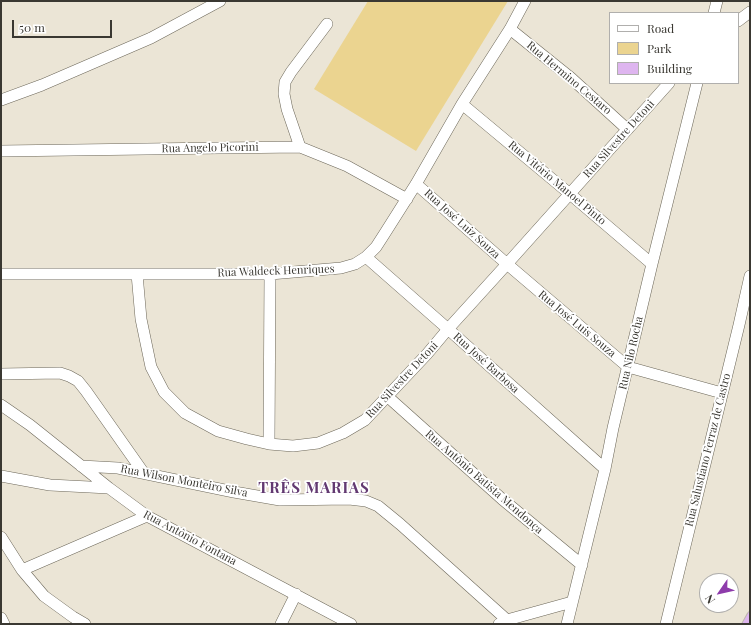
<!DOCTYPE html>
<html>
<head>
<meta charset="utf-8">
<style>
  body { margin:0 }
  #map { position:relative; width:751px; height:625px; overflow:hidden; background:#ebe5d6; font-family:"Playfair Display",serif }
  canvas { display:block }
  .frame { position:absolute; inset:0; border:2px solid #3a3832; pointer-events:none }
  .legend { position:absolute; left:609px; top:12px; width:130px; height:72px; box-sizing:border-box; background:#fff; border:1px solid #b0afad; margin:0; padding:5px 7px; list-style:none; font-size:12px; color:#3a3832 }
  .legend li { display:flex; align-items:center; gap:8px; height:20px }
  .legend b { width:20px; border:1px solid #b0afad }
  .north { position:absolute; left:699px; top:573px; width:40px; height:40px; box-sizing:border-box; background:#fff; border:1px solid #b0afad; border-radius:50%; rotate:236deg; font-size:11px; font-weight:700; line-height:16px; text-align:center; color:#3a3832 }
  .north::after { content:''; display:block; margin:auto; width:14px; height:18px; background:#8e3cab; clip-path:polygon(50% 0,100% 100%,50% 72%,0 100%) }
  .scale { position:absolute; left:12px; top:20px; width:100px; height:18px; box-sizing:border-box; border:2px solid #3a3832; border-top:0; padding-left:5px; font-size:12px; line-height:14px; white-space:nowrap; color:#3a3832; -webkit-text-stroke:3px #fff; paint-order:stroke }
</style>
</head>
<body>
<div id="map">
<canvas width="751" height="625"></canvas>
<div class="frame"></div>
<ul class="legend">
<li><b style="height:5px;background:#fff"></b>Road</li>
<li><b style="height:11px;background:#ebd490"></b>Park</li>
<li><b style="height:11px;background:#deb5ef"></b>Building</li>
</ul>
<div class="north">N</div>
<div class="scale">50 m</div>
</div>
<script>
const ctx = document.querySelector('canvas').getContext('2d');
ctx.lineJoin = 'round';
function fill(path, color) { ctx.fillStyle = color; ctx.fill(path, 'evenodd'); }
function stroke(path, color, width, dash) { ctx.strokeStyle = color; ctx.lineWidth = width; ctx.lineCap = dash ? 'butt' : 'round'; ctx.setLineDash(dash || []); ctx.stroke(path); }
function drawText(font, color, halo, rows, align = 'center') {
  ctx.font = font + ' "Playfair Display",serif'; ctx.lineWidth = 3.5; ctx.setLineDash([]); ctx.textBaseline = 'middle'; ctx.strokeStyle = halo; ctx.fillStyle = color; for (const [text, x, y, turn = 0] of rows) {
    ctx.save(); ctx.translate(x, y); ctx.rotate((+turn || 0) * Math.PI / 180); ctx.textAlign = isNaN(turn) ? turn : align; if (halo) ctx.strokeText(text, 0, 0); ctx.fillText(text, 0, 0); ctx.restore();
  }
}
fill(new Path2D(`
  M368 1H508L416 151 314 89Z`), '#ebd490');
fill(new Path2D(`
  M750 610V624H741L747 613Z`), '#0003');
fill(new Path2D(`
  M750 610V624H742Z`), '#deb5ef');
const street = new Path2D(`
  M714 13 717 1
  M738 21 750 12
  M510 29 571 78 627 129
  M1 100 42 85 151 38 220 1
  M462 104 570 194 652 264
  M300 147 287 109 284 94 285 82 291 72 327 24
  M1 151 219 148 300 147 347 166 407 199
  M416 184 507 264 628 367 722 393
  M366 257 448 329 605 469
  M1 274H270L341 268 355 264 366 257 376 247 385 233 416 184 462 104 510 29 525 1
  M137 274 141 319 151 367 164 392 185 413 218 431 247 439 269 444 293 446 318 443 343 433 365 420 427 354 448 329 507 264 669 83
  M1 374 60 373 69 376 78 381 86 391 143 472
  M388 397 502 499 582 565
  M1 405 30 425 109 488 147 516 351 624
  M269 444 270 274
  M81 466 118 468 234 492 280 500 349 499 366 501 378 506 400 524 507 620
  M1 476 50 485 109 488
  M1 537 22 570 44 596 73 617 85 624
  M22 570 147 516
  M1 618 4 624
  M281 624 296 594
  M499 624 507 620 572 602
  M567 624 605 469 613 428 652 264 697 83
  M666 624 739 325 750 276`);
stroke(street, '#6c6759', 12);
stroke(street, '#fff', 11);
drawText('11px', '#3a3832', '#fff', [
  ["Rua Hermino Cestaro",569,78,40],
  ["Rua Silvestre Detoni",619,139,-48],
  ["Rua Angelo Picorini",210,148,-1],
  ["Rua Vitório Manoel Pinto",557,183,40],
  ["Rua José Luiz Souza",462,224,42],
  ["Rua Waldeck Henriques",276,271,-2],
  ["Rua José Luis Souza",577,324,40],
  ["Rua Nilo Rocha",631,353,-77],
  ["Rua José Barbosa",486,363,42],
  ["Rua Silvestre Detoni",402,380,-47],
  ["Rua Salustiano Ferraz de Castro",708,450,-76],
  ["Rua Wilson Monteiro Silva",184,481,11],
  ["Rua Antônio Batista Mendonça",484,482,41],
  ["Rua Antônio Fontana",190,538,28]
]);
ctx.letterSpacing = '1px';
drawText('bold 15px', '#623971', '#fff', [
  ["TRÊS MARIAS",314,488]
]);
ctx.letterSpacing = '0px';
</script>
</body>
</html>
